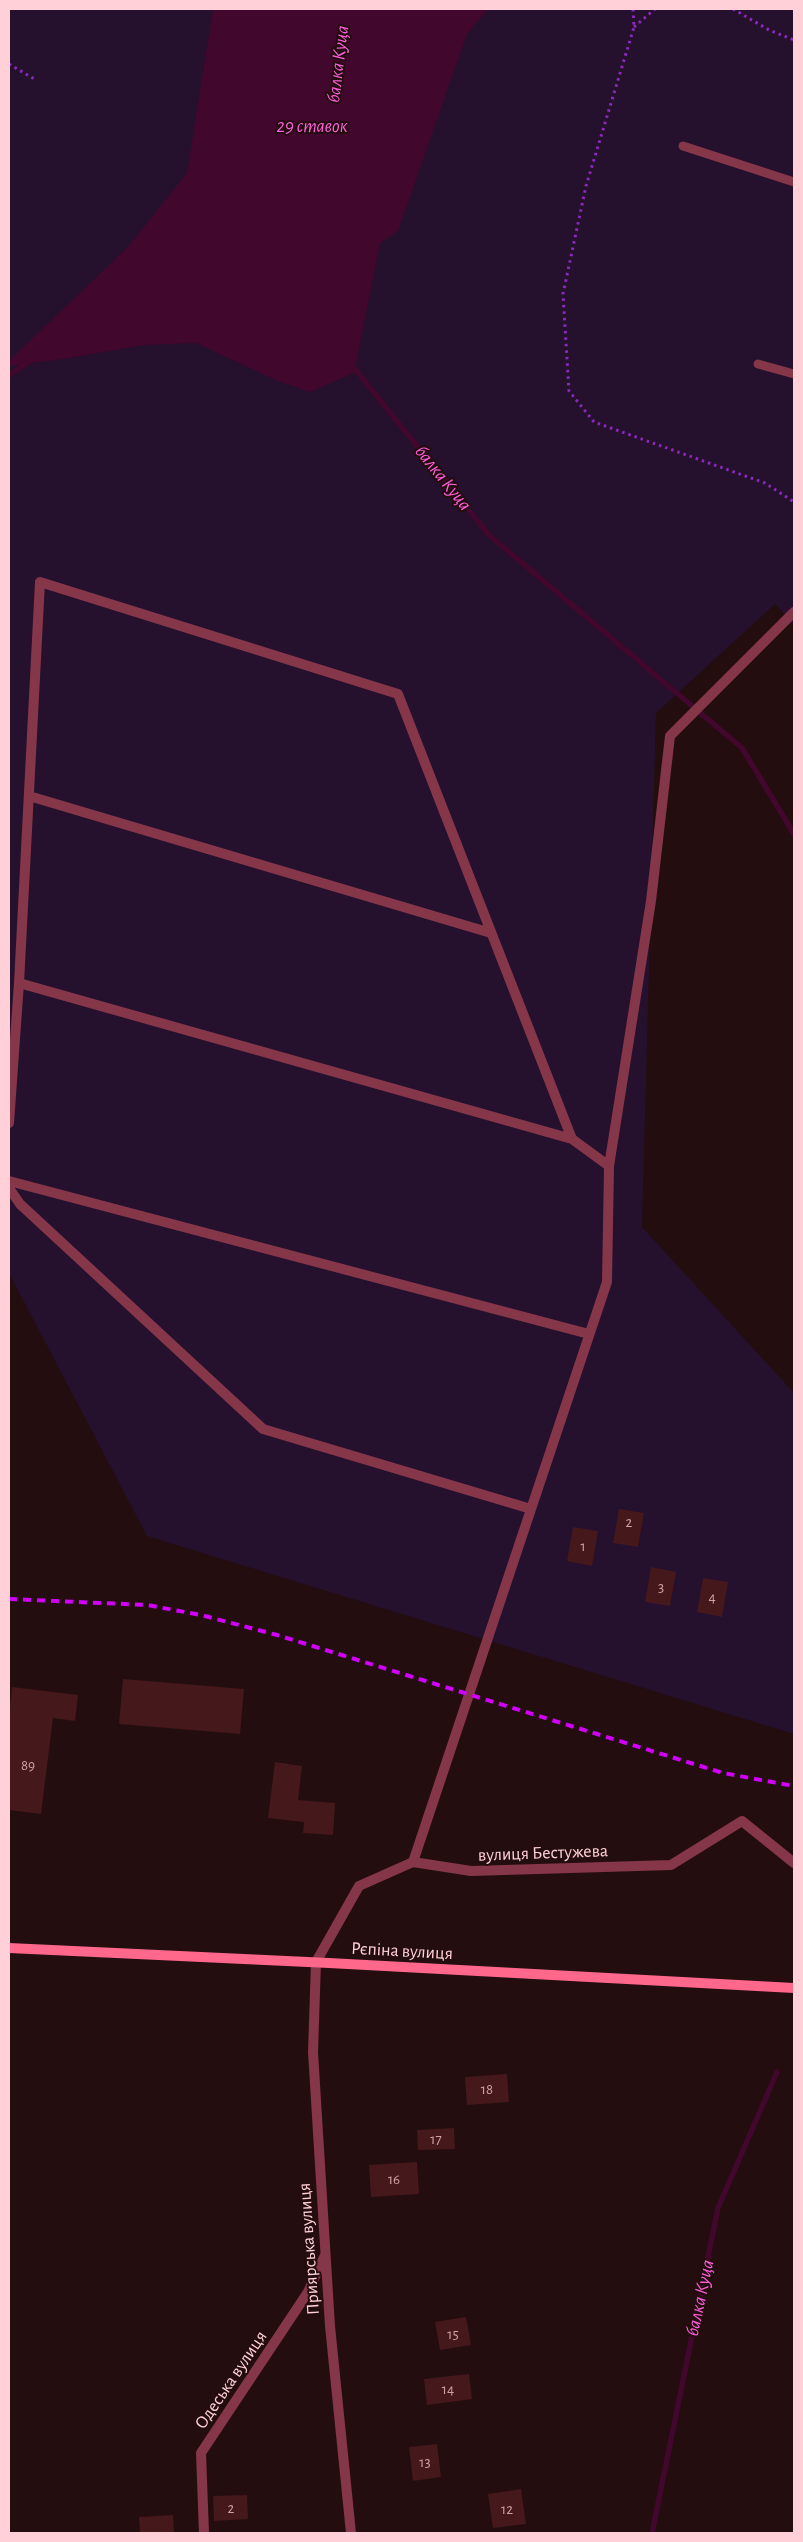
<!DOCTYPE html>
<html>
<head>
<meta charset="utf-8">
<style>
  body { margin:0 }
  #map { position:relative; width:803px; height:2542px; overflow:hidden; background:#240d0f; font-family:"Alegreya Sans",sans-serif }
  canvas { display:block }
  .frame { position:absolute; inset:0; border:10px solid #ffd0d7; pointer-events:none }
</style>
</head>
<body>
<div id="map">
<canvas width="803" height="2542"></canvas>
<div class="frame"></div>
</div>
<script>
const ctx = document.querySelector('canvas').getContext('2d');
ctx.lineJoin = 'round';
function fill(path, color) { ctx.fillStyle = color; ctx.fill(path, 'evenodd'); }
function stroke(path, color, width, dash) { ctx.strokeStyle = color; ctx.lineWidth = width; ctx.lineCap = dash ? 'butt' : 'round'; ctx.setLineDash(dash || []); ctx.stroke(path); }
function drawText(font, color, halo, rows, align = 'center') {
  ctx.font = font + ' "Alegreya Sans",sans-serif'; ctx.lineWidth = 4; ctx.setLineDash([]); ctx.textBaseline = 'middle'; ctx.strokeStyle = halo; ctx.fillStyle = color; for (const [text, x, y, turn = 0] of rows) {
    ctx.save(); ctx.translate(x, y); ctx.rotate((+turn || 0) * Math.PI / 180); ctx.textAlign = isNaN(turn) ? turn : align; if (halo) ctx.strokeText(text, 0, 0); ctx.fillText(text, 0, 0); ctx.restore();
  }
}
fill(new Path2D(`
  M9 9H794V625L775 604 656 713 642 1227 794 1393V1734L147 1536 9 1273Z`), '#25102e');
fill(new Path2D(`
  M213 9H488L467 34 398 231 380 243 354 373 310 392 278 381 196 343 144 345 70 358 9 366V361L128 247 187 173Z`), '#42072c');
stroke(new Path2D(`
  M350 363 489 535 742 748 794 834
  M9 375 30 361
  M652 2533 718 2208 777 2072`), '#42072c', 5.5);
fill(new Path2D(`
  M619 1509 644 1513 638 1547 613 1543Z
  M573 1527 598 1531 592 1566 567 1561Z
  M651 1567 676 1572 670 1606 645 1602Z
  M703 1578 728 1582 722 1617 697 1612Z
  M123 1679 244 1689 240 1734 119 1724Z
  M12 1687 78 1695 75 1721 53 1718 41 1814 9 1810V1717Z
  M275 1762 302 1766 298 1800 335 1803 333 1835 303 1833 304 1822 268 1818Z
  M507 2074 509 2102 467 2105 465 2077Z
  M454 2128 455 2149 418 2150 417 2130Z
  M417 2162 419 2194 371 2197 369 2165Z
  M466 2317 471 2345 440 2350 435 2322Z
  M469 2374 472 2399 427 2405 424 2379Z
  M437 2444 441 2477 413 2481 409 2447Z
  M521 2489 526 2524 493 2528 488 2494Z
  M247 2495 248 2519 214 2521 213 2496Z
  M173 2515 174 2533H140L139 2517Z`), '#45181b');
stroke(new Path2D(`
  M633 9 634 27 586 186 563 294 569 391 594 422 765 483 794 502
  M733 9 769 30 794 40
  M634 27 655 9
  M9 64 36 80`), '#8b29ba', 3, [2.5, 4]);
stroke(new Path2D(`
  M683 146 794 182
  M758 364 794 374`), '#853648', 9);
stroke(new Path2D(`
  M29 796 491 933
  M9 1123 19 983
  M572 1139 398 694 40 582 19 983 572 1139 609 1166
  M9 1181 589 1334
  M9 1188 20 1204 263 1429 531 1509
  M413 1862 607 1282 609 1166 651 901 670 736 794 612
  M204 2533 201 2453 308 2292 325 2255
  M351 2533 330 2326 313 2052 316 1962 359 1886 413 1862 471 1871 671 1865 742 1821 794 1863`), '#853648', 10);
stroke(new Path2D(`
  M9 1948 329 1963 794 1988`), '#ff678b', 10);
stroke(new Path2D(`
  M9 1599 147 1605 201 1615 277 1635 723 1773 794 1786`), '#d200fb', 4, [8, 6]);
drawText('15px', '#d0a2a8', null, [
  ["2",629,1522],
  ["1",583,1546],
  ["3",661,1587],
  ["4",712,1597],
  ["89",28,1765],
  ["18",487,2089],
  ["17",436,2139],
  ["16",394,2179],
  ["15",453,2334],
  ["14",448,2389],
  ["13",425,2462],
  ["2",231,2508],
  ["12",507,2509]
]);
drawText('18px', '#ffd0d7', '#240d0f', [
  ["вулиця Бестужева",543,1853,-2],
  ["Рєпіна вулиця",402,1951,3],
  ["Приярська вулиця",309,2249,-94],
  ["Одеська вулиця",231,2380,-56]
]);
drawText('italic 19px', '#ff5ede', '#240d0f', [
  ["балка Куца",338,64,-83],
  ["29 ставок",312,126],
  ["балка Куца",443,478,51],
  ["балка Куца",700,2298,-78]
]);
</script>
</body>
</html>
